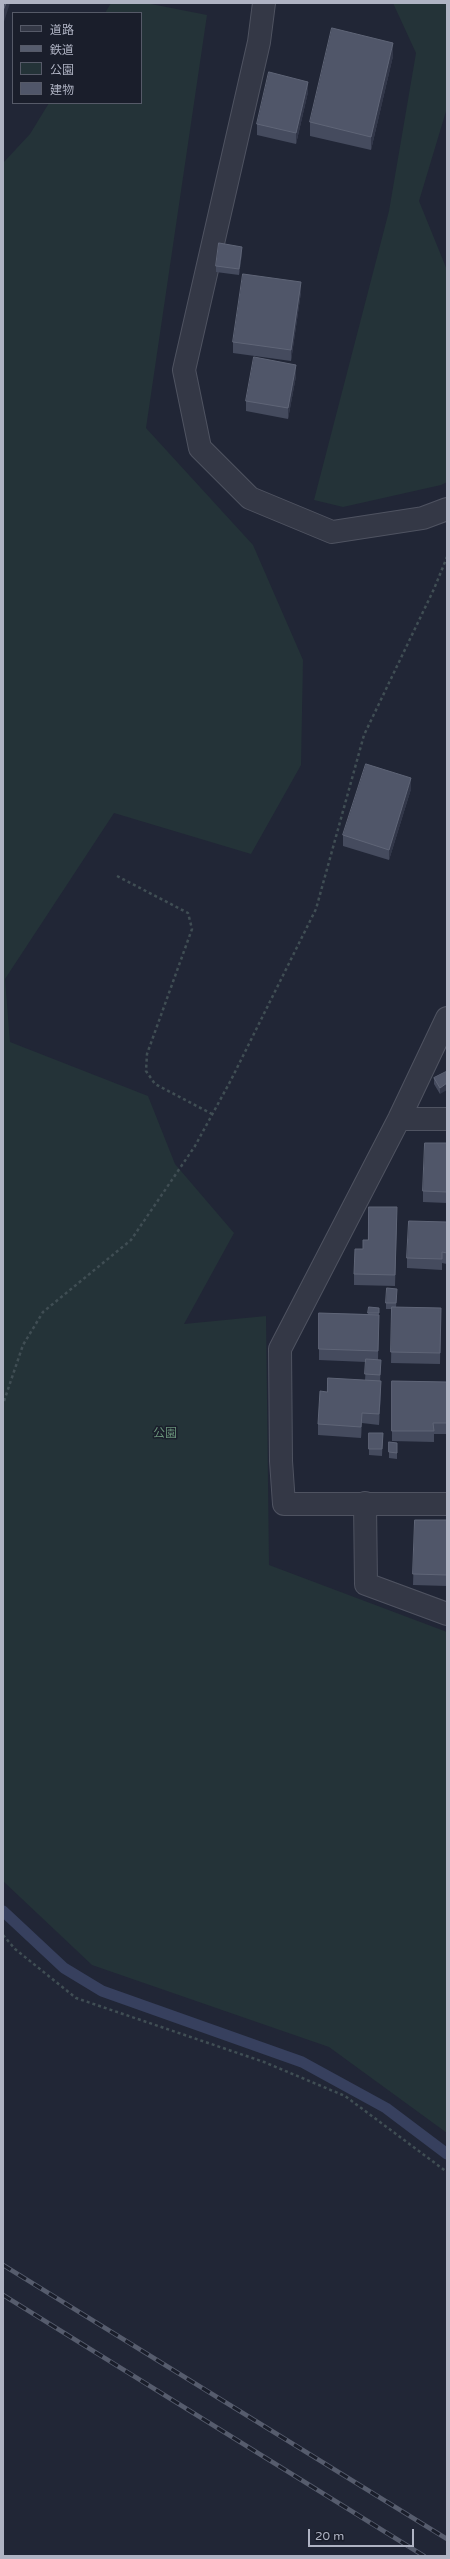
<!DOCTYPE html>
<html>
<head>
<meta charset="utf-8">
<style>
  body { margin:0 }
  #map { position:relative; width:450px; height:2559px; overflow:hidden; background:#212636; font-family:"Varela Round","Noto Sans JP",sans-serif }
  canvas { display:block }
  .frame { position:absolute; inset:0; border:4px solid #afb3c3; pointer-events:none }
  .legend { position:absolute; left:12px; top:12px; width:130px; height:92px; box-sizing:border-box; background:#1a1e2b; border:1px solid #565a68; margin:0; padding:5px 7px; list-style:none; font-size:12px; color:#afb3c3 }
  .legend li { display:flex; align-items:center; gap:8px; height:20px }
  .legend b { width:20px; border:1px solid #565a68 }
  .scale { position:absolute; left:308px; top:2529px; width:106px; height:18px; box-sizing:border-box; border:2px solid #afb3c3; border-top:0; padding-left:5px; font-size:12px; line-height:14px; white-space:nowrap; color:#afb3c3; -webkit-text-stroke:3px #1a1e2b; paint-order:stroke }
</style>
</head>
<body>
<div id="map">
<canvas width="450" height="2559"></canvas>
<div class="frame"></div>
<ul class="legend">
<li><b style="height:5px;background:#343846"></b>道路</li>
<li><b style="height:5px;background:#565c6d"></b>鉄道</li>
<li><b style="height:11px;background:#243338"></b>公園</li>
<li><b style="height:11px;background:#505669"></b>建物</li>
</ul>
<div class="scale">20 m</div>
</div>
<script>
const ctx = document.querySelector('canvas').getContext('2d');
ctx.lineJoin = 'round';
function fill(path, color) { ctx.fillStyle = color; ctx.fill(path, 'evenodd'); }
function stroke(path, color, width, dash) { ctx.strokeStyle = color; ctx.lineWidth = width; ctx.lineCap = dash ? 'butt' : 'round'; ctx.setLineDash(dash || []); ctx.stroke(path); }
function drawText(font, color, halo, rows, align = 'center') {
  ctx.font = font + ' "Varela Round","Noto Sans JP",sans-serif'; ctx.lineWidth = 3; ctx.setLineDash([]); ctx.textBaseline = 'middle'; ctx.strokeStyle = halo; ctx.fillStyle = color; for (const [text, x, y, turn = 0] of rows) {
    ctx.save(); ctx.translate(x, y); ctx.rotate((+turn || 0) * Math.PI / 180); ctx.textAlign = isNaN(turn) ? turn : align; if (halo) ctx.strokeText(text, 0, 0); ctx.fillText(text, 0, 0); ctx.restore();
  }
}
fill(new Path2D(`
  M111 3H146L207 15 146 428 253 545 303 660 301 765 251 854 114 813 5 979 10 1042 148 1096 175 1164 234 1233 184 1324 266 1316 269 1565 447 1632V2133L329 2047 92 1965 3 1881V163L30 134 49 103H141V13H105Z
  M393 3H447V108L419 201 447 270V482L441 485 343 507 314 500 389 211 416 53Z`), '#243338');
stroke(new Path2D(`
  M3 1911 64 1968 102 1991 302 2062 386 2108 447 2154`), '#37405e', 11);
const minor = new Path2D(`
  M264 3 259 42 184 370 200 448 250 498 332 532 423 518 447 509
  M447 1018 399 1119 280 1349 281 1461 284 1504H447
  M399 1119H447
  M365 1503 366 1584 447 1614`);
stroke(minor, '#4f5361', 24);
stroke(new Path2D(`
  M117 876 188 913 192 929 147 1054 146 1071 155 1084 212 1114
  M4 1401 23 1345 43 1312 131 1240 195 1146 231 1080 316 909 364 735 434 589 447 557
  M3 1935 15 1949 76 1998 264 2062 345 2096 447 2172`), '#404e54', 2.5, [3, 3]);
stroke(minor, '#343846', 22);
const rail = new Path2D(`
  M3 2265 447 2539
  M3 2295 424 2556`);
stroke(rail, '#565c6d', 4.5);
stroke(rail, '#1a1e2b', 3, [9]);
fill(new Path2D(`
  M393 56 371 150 310 136V122Z
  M308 92 296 144 257 135V124Z
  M242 253 239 275 216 272V266Z
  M301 292 291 361 233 353V342Z
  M296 376 288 419 246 411V401Z
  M411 789 389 860 343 846V835Z
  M446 1072 440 1094 434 1084V1078Z
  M447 1143V1203L423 1202V1191Z
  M397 1218 395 1286 354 1285V1274L363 1249 368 1240Z
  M447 1222V1264L442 1263V1270L407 1268V1258Z
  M397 1295 396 1307 441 1308 440 1364 391 1363 392 1309H386V1303Z
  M369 1307 379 1308 378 1360 381 1366 380 1381 381 1392 379 1425 362 1423 361 1438 318 1435V1424L327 1392 365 1381 366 1362 319 1360V1313L368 1314Z
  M392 1381 447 1382V1434H434V1442L392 1441Z
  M369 1433H383L382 1456 369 1455Z
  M389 1442 397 1443V1459L389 1458Z
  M415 1520H447V1586L413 1585Z`), '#454b5e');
fill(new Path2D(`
  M6 3H10L3 25V11Z
  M393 43V56L371 150V137Z
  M308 82V92L296 144V133Z
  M242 247V253L239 275V269Z
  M301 282V292L291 361V350Z
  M296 365V376L288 419V408Z
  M411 778V789L389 860V850Z
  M447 1083V1090L440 1094V1088Z
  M381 1381V1392L379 1425V1414Z
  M362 1413V1423L361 1438V1427Z`), '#323749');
const building = new Path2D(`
  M3 3H6L3 11Z
  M332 28 393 43 371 137 310 122Z
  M269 72 308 82 296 133 257 124Z
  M219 243 242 247 239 269 216 266Z
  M243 274 301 282 291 350 233 342Z
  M254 357 296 365 288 408 246 401Z
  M366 764 411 778 389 850 343 835Z
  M446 1072 447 1074V1083L440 1088 434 1078Z
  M425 1143H447V1192L423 1191Z
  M369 1207H397L395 1275 354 1274 355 1249H363V1240H368Z
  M409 1221 447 1222V1253L442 1252V1259L407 1258Z
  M387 1288 397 1289 396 1303H386Z
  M369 1307 379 1308V1313H368Z
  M392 1307 441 1308 440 1353 391 1352Z
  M319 1313 379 1315 378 1351 319 1349Z
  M366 1359 381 1360 380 1375 365 1374Z
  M328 1378 381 1381 379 1414 362 1413 361 1427 318 1424 320 1391 327 1392Z
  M392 1381 447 1382V1423H433L434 1431H392Z
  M369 1433H383L382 1449H369Z
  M389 1442 397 1443V1453L389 1452Z
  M415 1520H447V1575L413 1574Z`);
fill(building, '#505669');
stroke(building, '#5f6577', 1);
drawText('12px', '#689279', '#1a1e2b', [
  ["公園",165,1434]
]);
</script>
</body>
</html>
